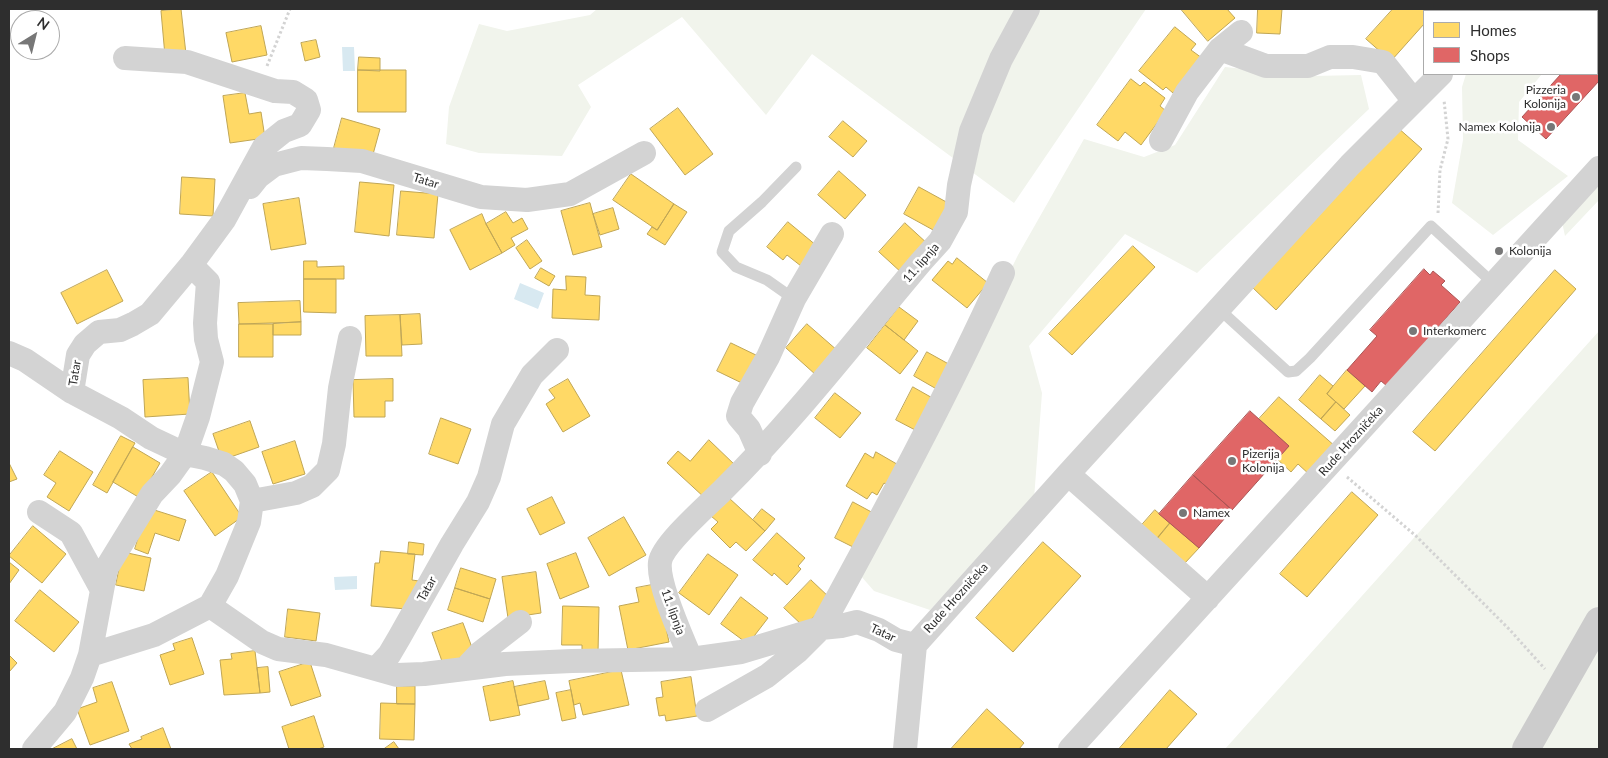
<!DOCTYPE html>
<html>
<head>
<meta charset="utf-8">
<style>
  body { margin:0 }
  #map { position:relative; width:1608px; height:758px; overflow:hidden; background:#fff; font-family:Lato,sans-serif }
  canvas { display:block }
  .frame { position:absolute; inset:0; border:10px solid #2e2e2e; pointer-events:none }
  .legend { position:absolute; left:1423px; top:10px; width:175px; height:65px; box-sizing:border-box; background:#fff; border:1px solid #ababab; margin:0; padding:6px 9px; list-style:none; font-size:15px; color:#2e2e2e }
  .legend li { display:flex; align-items:center; gap:10px; height:25px }
  .legend b { width:25px; border:1px solid #ababab }
  .north { position:absolute; left:10px; top:10px; width:50px; height:50px; box-sizing:border-box; background:#fff; border:1px solid #ababab; border-radius:50%; rotate:36deg; font-size:14px; font-weight:700; line-height:20px; text-align:center; color:#2e2e2e }
  .north::after { content:''; display:block; margin:auto; width:18px; height:22px; background:#777; clip-path:polygon(50% 0,100% 100%,50% 72%,0 100%) }
</style>
</head>
<body>
<div id="map">
<canvas width="1608" height="758"></canvas>
<div class="frame"></div>
<ul class="legend">
<li><b style="height:14px;background:#ffd966"></b>Homes</li>
<li><b style="height:14px;background:#e06666"></b>Shops</li>
</ul>
<div class="north">N</div>
</div>
<script>
const ctx = document.querySelector('canvas').getContext('2d');
ctx.lineJoin = 'round';
function fill(path, color) { ctx.fillStyle = color; ctx.fill(path, 'evenodd'); }
function stroke(path, color, width, dash) { ctx.strokeStyle = color; ctx.lineWidth = width; ctx.lineCap = dash ? 'butt' : 'round'; ctx.setLineDash(dash || []); ctx.stroke(path); }
function drawText(font, color, halo, rows, align = 'center') {
  ctx.font = font + ' Lato,sans-serif'; ctx.lineWidth = 5; ctx.setLineDash([]); ctx.textBaseline = 'middle'; ctx.strokeStyle = halo; ctx.fillStyle = color; for (const [text, x, y, turn = 0] of rows) {
    ctx.save(); ctx.translate(x, y); ctx.rotate((+turn || 0) * Math.PI / 180); ctx.textAlign = isNaN(turn) ? turn : align; if (halo) ctx.strokeText(text, 0, 0); ctx.fillText(text, 0, 0); ctx.restore();
  }
}
fill(new Path2D(`
  M597 9H1146L1014 203 812 54 766 115 682 17 578 85 591 107 562 156 479 153 446 144 449 107 479 24 507 31 590 15Z
  M1225 67 1312 76 1361 75 1369 109 1197 273 1125 234 1029 346 1042 393 1034 499 930 610 874 591 860 575 1018 255 1084 139 1144 157 1175 145Z
  M1466 74H1542L1519 102 1518 140 1568 176 1493 235 1452 203 1463 140 1462 87Z
  M1599 181V200L1565 236 1562 222Z
  M1599 331V749H1225Z`), '#f1f4ec');
fill(new Path2D(`
  M342 47H354L355 71H343Z
  M520 283 544 293 538 309 514 299Z
  M357 576V589L335 590 334 577Z`), '#d8e9f1');
const homes = new Path2D(`
  M181 9 186 54 165 56 161 11Z
  M1181 9H1227L1235 18 1208 41Z
  M1258 9H1282L1280 34 1257 33Z
  M1393 9H1438L1436 11H1424V24L1391 61 1366 39Z
  M261 26 267 55 232 62 226 33Z
  M1175 27 1196 44 1191 50 1202 58 1173 93 1166 87 1163 90 1139 71Z
  M316 40 320 57 305 61 301 43Z
  M359 57 380 58V71L358 70Z
  M358 70H406V112H358Z
  M1131 79 1140 86 1144 82 1165 98 1160 106 1166 111 1141 145 1125 132 1118 141 1097 125Z
  M245 93 249 114 261 112 265 138 230 143 223 96Z
  M678 108 713 154 685 175 650 129Z
  M342 118 380 129 372 158 334 148Z
  M843 121 867 141 853 157 829 137Z
  M1397 127 1422 149 1276 310 1252 287Z
  M839 171 866 195 845 219 818 195Z
  M631 174 674 204 657 230 613 200Z
  M182 177 215 179 213 216 180 214Z
  M360 182 394 185 389 236 355 232Z
  M919 187 950 204 935 231 904 214Z
  M401 191 438 194 434 238 397 235Z
  M299 198 306 244 271 250 263 204Z
  M590 203 602 247 573 255 561 211Z
  M674 204 687 212 665 245 647 234 652 227 657 230Z
  M613 208 619 229 600 235 593 214Z
  M506 212 513 223 522 218 528 229 511 238 515 245 502 253 486 224Z
  M482 214 486 224 502 253 470 270 450 230Z
  M788 222 817 246 801 266 787 255 783 260 767 247Z
  M905 223 929 245 903 274 879 252Z
  M527 240 542 261 530 269 516 248Z
  M1133 246 1155 267 1072 355 1049 334Z
  M957 258 988 283 967 308 932 280 948 261 952 264Z
  M304 261H317V267L344 266V279H304Z
  M541 268 555 276 549 286 535 278Z
  M107 270 123 301 77 324 61 293Z
  M1555 270 1576 289 1435 451 1413 432Z
  M566 276 586 277 585 295 600 296 599 320 552 318 553 289 566 290Z
  M304 279H336V313L304 312Z
  M300 301 301 322 239 324 238 303Z
  M899 307 918 321 904 340 885 325Z
  M420 314 422 344 402 345 400 315Z
  M400 315 402 356H366L365 316Z
  M301 322V335H273V324Z
  M239 324H273V357H239Z
  M807 324 838 351 816 375 786 348Z
  M885 325 918 351 900 374 867 348Z
  M731 343 760 357 746 385 717 371Z
  M927 352 954 367 940 391 914 376Z
  M1347 370 1365 386 1344 409 1327 394Z
  M1320 375 1333 386 1327 394 1336 402 1321 419 1299 400Z
  M188 378 190 414 145 417 143 380Z
  M393 379V401H385V417H354L353 380Z
  M568 379 590 416 563 432 546 404 555 398 549 390Z
  M913 387 936 400 919 432 896 420Z
  M835 393 861 413 840 438 815 418Z
  M1279 397 1336 447 1311 476 1298 464 1291 472 1277 459 1289 446 1259 419Z
  M1336 402 1350 415 1335 431 1321 419Z
  M441 418 471 429 458 464 429 454Z
  M250 421 259 447 222 460 213 434Z
  M121 436 135 443 107 493 93 485Z
  M709 440 736 466 706 499 667 463 678 451 690 461Z
  M295 441 305 474 273 484 262 452Z
  M133 447 160 463 140 498 113 482Z
  M60 451 93 472 69 511 47 497 56 483 44 475Z
  M876 452 902 467 890 487 884 483 877 495 872 492 867 499 846 486 865 453 873 458Z
  M9 463 17 479 9 482Z
  M212 472 242 517 215 536 184 491Z
  M1352 492 1378 515 1307 597 1280 574Z
  M552 497 565 523 540 535 527 509Z
  M729 498 765 531 746 551 736 542 730 548 711 529 718 522 711 516Z
  M853 502 877 515 859 550 835 538Z
  M148 508 186 520 179 541 155 533 148 554 135 549Z
  M762 509 775 519 765 531 753 520Z
  M1155 510 1170 523 1156 540 1141 526Z
  M624 517 646 555 609 576 588 538Z
  M1170 523 1199 548 1184 564 1156 540Z
  M33 526 66 554 42 583 9 556Z
  M777 533 805 558 798 566 801 569 787 585 774 573 772 576 753 560Z
  M409 542 424 544 423 555 408 554Z
  M1043 542 1081 576 1013 652 976 618Z
  M381 551 415 554 412 580 419 581 406 609 371 606 375 563H379Z
  M123 552 151 558 144 591 116 585Z
  M576 553 589 587 560 599 547 564Z
  M708 554 738 575 709 615 679 593Z
  M9 562 19 570 9 584Z
  M461 568 496 579 490 599 455 588Z
  M536 572 541 613 508 618 502 577Z
  M811 580 831 599 804 627 784 608Z
  M657 584 669 642 628 650 619 606 639 602 636 588Z
  M455 588 490 599 483 622 448 610Z
  M40 590 79 622 54 652 15 621Z
  M741 597 768 618 748 644 721 624Z
  M563 606 599 607 598 653H582V645H562Z
  M288 609 320 613 316 641 285 637Z
  M463 623 474 653 443 664 432 633Z
  M192 638 204 674 170 685 160 655 175 650 173 644Z
  M255 651 260 693 224 695 220 660 232 659 231 654Z
  M9 655 17 663 9 672Z
  M310 662 321 696 291 706 279 672Z
  M268 667 270 692 260 693 257 668Z
  M621 670 629 705 583 715 580 703 574 705 569 681Z
  M691 677 697 716 666 721 665 715 659 716 656 698 663 697 661 682Z
  M513 681 520 715 490 721 483 687Z
  M545 681 549 699 518 706 514 687Z
  M112 682 129 731 90 745 77 709 97 702 93 688Z
  M397 686H415V704H397Z
  M571 690 576 718 562 721 556 693Z
  M1170 690 1197 714 1166 749H1119Z
  M381 703 415 704 414 740 380 739Z
  M987 709 1024 743 1019 749H951Z
  M314 716 324 747 318 749H289L282 727Z
  M163 728 171 749H132L129 744 142 739 141 737Z
  M72 739 77 749H52Z
  M394 742 399 749H384Z`);
fill(homes, '#ffd966');
stroke(homes, '#c0a655', 1);
const shops = new Path2D(`
  M1599 32V81L1546 139 1522 117 1561 74H1597V35Z
  M1424 269 1430 275 1433 271 1445 281 1441 285 1460 302 1387 386 1381 381 1372 392 1347 370 1377 336 1370 330Z
  M1250 411 1289 446 1232 510 1193 475Z
  M1193 475 1232 510 1199 548 1159 514Z`);
fill(shops, '#e06666');
stroke(shops, '#ab5555', 1);
stroke(new Path2D(`
  M267 66 290 9
  M1438 213 1440 170 1448 139 1444 100
  M1347 477 1416 536 1509 629 1545 669`), '#d3d3d3', 3, [2.5, 2.5]);
stroke(new Path2D(`
  M794 299 767 280 736 267 722 252 729 231 762 202 796 167
  M1219 309 1288 372 1296 371 1310 358 1431 226 1494 284`), '#d3d3d3', 11);
stroke(new Path2D(`
  M1535 11 1542 9
  M1220 49 1266 66H1308L1330 57H1353L1383 62 1414 101
  M1161 140 1187 92 1220 49 1241 32
  M250 187 258 177 274 165 301 158 327 159 362 161 481 197 527 200 570 194 644 153
  M9 353 25 360 72 392 121 418 151 438 185 454 205 458 224 464 234 471 245 484 252 501 249 522 227 576 210 606 154 635 90 655
  M72 392 78 355 85 344 99 332 120 330 133 324 150 314 191 265 224 220 264 147 284 131 300 125 309 110 306 100 293 92 275 91 187 62 125 58
  M760 454 749 429 738 416 742 403 768 357 794 299 832 234
  M1068 474 1208 598
  M252 501 296 493 312 486 328 470 334 444 340 388 350 338
  M39 512 71 533 102 590
  M210 606 262 642 278 649 326 655 397 675 424 674 505 664 572 661 691 659 741 652 821 628 841 626 857 622 879 630 896 640 915 645
  M691 659C682 637 657 584 660 562 662 545 708 505 722 491 794 420 856 339 921 262L940 241 956 212 959 185 971 131 1001 59 1028 9
  M466 668 480 653 520 622
  M376 669 389 655 399 638 452 544 478 502 489 477 503 424 532 375 557 350
  M707 710 767 676 797 652 821 628C885 511 948 394 1003 273
  M34 749 65 712 82 678 90 655 106 569 152 494 170 475 185 454 198 417 212 362 206 339 205 323 208 282 191 265
  M905 749 915 645 1068 474 1350 165 1441 74
  M1070 749 1599 168`), '#d3d3d3', 24);
stroke(new Path2D(`
  M1526 749 1599 621`), '#ccc', 28);
for (const [x, y, r, color] of [
  [1576,97,5,"#777"],
  [1551,127,5,"#777"],
  [1499,251,5,"#777"],
  [1413,331,5,"#777"],
  [1232,461,5,"#777"],
  [1183,513,5,"#777"]
]) { const dot = new Path2D(); dot.arc(x, y, r, 0, 2 * Math.PI); ctx.fillStyle = color; ctx.fill(dot); stroke(dot, '#fff', 2); }
drawText('12px', '#2e2e2e', '#fff', [
  ["Pizzeria",1566,90,"right"],
  ["Kolonija",1566,104,"right"],
  ["Namex Kolonija",1541,127,"right"],
  ["Kolonija",1509,251],
  ["Interkomerc",1423,331],
  ["Pizerija",1242,454],
  ["Kolonija",1242,468],
  ["Namex",1193,513]
], 'left');
drawText('12px', '#2e2e2e', '#fff', [
  ["Tatar",426,181,17],
  ["11. lipnja",921,263,-49],
  ["Tatar",75,373,-81],
  ["Rude Hrozničeka",1351,441,-48],
  ["Tatar",427,589,-61],
  ["Rude Hrozničeka",956,598,-48],
  ["11. lipnja",673,612,70],
  ["Tatar",883,633,25]
]);
</script>
</body>
</html>
